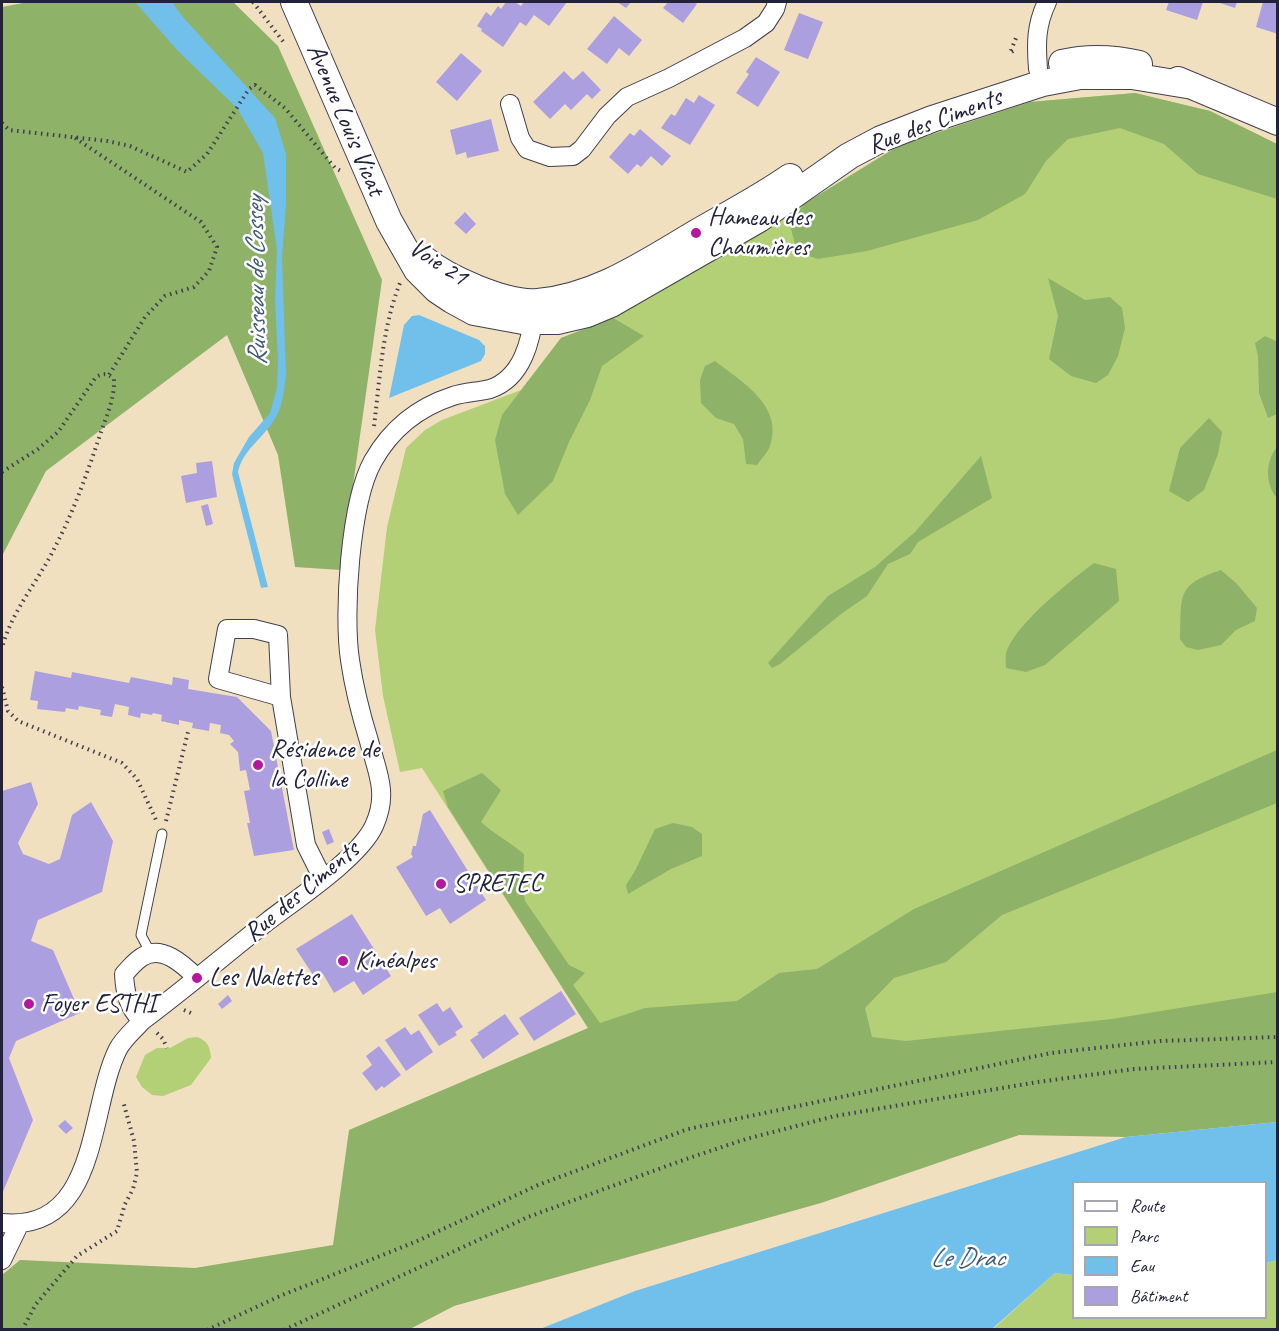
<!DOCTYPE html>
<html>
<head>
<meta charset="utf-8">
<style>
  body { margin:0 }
  #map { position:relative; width:1279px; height:1331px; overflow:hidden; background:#f1e0c0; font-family:Caveat,sans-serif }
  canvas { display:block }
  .frame { position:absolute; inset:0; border:3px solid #22223b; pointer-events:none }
  .legend { position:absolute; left:1072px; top:1181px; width:195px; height:138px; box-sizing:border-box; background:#fff; border:2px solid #a7a7b1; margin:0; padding:8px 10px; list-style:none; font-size:18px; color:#22223b }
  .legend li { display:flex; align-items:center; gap:12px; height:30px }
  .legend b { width:30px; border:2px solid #a7a7b1 }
</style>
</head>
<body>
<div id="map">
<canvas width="1279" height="1331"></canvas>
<div class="frame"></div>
<ul class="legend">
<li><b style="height:8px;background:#fff"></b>Route</li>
<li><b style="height:16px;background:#b3d076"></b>Parc</li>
<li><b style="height:16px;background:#70c0eb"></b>Eau</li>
<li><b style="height:16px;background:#ac9fdf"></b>Bâtiment</li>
</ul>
</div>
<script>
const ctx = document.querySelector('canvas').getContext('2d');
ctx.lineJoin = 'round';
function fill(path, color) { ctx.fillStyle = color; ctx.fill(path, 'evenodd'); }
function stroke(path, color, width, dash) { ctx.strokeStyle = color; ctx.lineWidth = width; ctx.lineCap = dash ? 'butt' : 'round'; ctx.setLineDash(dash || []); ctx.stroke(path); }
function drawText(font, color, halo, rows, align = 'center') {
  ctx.font = font + ' Caveat,sans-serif'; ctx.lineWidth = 5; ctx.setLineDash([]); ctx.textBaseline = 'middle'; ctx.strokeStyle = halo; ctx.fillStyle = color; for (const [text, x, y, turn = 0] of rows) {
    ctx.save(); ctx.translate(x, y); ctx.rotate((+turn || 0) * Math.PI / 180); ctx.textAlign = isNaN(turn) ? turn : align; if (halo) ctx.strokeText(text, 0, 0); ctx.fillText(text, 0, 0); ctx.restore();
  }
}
fill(new Path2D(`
  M1135 93 1210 111 1277 144V1016L868 1061 597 1042 422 768 400 772 383 696 375 630 387 527 406 448 425 430 442 420 521 390 561 338 613 318 650 298 900 145 1030 102Z
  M197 1037C208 1041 210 1047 211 1058L191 1085 163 1096 152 1095 142 1087 136 1077 145 1055 157 1048H170L188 1038Z
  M1277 1260V1329L992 1330 1055 1273 1073 1275 1074 1318H1266V1263Z`), '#b3d076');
fill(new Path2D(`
  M28 2H233L278 46 382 280 341 570 295 567 278 455 227 335 46 471 2 556V7Z
  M1135 93 1210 111 1277 144V199L1198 174 1164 144 1120 128 1068 139 1046 161 1025 194 978 220 867 251 818 259 797 252 790 225 804 204 900 145 1030 102Z
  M1048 278 1085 300 1110 297 1122 308 1125 328 1118 356 1108 375 1096 383 1071 376 1049 359 1058 316Z
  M613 318 644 336 602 366 590 400 569 442 553 481 518 515 505 494 495 440 502 415 561 338Z
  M1265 336 1278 342 1277 414 1268 418 1259 393 1258 356 1255 343Z
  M715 361C742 382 784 406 770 446 768 452 761 459 757 465L746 464 743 439 734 424 716 418 701 403 700 380 705 366Z
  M1209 418 1222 432 1218 454 1204 490 1188 502 1169 491 1180 448Z
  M1277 447V498C1265 485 1265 461 1277 447Z
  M981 456 992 498 918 542 910 554 888 564 867 596 841 614 780 664 772 668 768 663 828 596 875 567 915 532Z
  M1094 563 1116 569 1119 601 1045 665 1026 672 1006 668C1006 664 1005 658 1006 654 1013 626 1071 580 1094 563Z
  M1221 570 1237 584 1257 608 1255 621 1236 630 1221 645 1198 650 1186 647 1180 639C1182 596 1175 585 1221 570Z
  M1277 750V803L1002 915 946 962 894 978 865 1008 872 1037 906 1041 1112 1019 1277 992V1122L1126 1137 1019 1135 821 1203 454 1306 410 1329 2 1330V1275L20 1260 195 1268 333 1245 349 1130 588 1028 448 807 443 791 482 773 501 790 481 822C494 834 510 842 524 854L523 888 525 901 569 965 585 973 573 985 600 1023 645 1008 737 1001 779 973 817 969 914 909Z
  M673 823 692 827 702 834V856L671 869 628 894 626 885 635 871 655 829Z`), '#8eb267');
fill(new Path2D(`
  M135 2H172L182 16 275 118 286 154V205L282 257 286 375C284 389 283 405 276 417 265 437 243 449 238 472L268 587 261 588 232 474 234 463 249 437 270 413 277 388 278 360 275 300 277 250 263 153 237 108 178 51Z
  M419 315 479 340 485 346V354L481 361 389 398 404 325 412 316Z
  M1277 1122V1260L1266 1263V1182H1074L1073 1275 1055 1273 992 1329H540L635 1291 1126 1137Z`), '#70c0eb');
fill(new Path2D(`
  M506 2H515L521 6 524 2H567L549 26 534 15 526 26 520 22 503 47 481 31 482 29 477 26 486 12 491 16 498 6 501 9Z
  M617 2H631L626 8Z
  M668 2H693L697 4 683 23 663 8Z
  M1169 2H1203L1197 20 1166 10Z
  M1217 2H1237L1235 8Z
  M1263 2H1278V34L1256 27Z
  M799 13 823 22 808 59 784 50Z
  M614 16 642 40 629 56 619 48 607 64 587 49Z
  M461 53 482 71 457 101 436 82Z
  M756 57 780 72 758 107 736 93 749 74 746 72Z
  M564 71 573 80 583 71 601 90 592 99 587 94 571 110 565 104 550 119 533 102Z
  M699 95 715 105 690 145 661 128 671 114 675 116 686 98 694 103Z
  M491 119 499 151 467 158 466 152 456 155 450 130Z
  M640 129 671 156 662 166 651 156 641 167 637 164 628 174 609 157 630 133 634 136Z
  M465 212 476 224 466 234 454 223Z
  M212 461 217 497 186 503 181 476 197 473 196 463Z
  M208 504 213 524 206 526 201 506Z
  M35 671 71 678 72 672 129 683 131 677 172 685 173 677 189 680 188 689 237 697 271 731 294 850 254 856 247 823H250L244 791 250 790 246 770 240 771 238 752 230 744 234 741 229 735 220 733 221 725 210 723 209 731 192 728 193 723 179 720V725L161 721 162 715 153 713 152 715 141 713 140 718 128 715 129 707 115 704 112 717 100 715 101 710 79 706 78 710 66 708 65 712 37 709 38 701 30 700Z
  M31 782 38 804 18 843 23 854 49 864 60 859 72 815 91 802 113 841 102 892 38 920 31 941 53 950 80 1013 16 1041 9 1058 33 1120 2 1194V791Z
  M430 810 486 900 450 924 440 908 426 916 396 867 413 857 411 854 413 846H416L423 814Z
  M329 829 334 842 327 845 322 832Z
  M352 914 391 976 363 995 354 981 334 993 323 974 315 978 296 949Z
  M561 991 576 1014 534 1041 519 1018Z
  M228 995 232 1001 222 1009 218 1004Z
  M437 1003 443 1012 450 1007 463 1027 455 1032 457 1035 439 1046 418 1015Z
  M505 1014 519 1034 483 1059 470 1040 479 1034 477 1033Z
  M405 1027 411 1035 419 1030 433 1052 406 1071 385 1040Z
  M379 1046 401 1075 384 1088 382 1086 376 1091 362 1073 372 1065 366 1056Z
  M65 1120 73 1128 66 1134 58 1126Z`), '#ac9fdf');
const lane = new Path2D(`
  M150 952 141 935 162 834`);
const street = new Path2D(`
  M1038 69C1036 43 1036 25 1047 2
  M510 104 520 138 527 149 550 157 573 156 582 149 607 116 627 97 669 78 745 38 766 23 775 9 777 2
  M281 697 218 679 227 629H254L278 635 281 697 306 845 323 879
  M142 1021C128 1007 125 993 124 974 130 968 135 961 142 957 161 944 183 964 197 978
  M2 1223C100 1232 88 1109 118 1049 124 1038 134 1030 142 1021 185 989 226 954 268 921 298 898 359 858 374 826 379 815 382 802 381 790 380 774 373 757 369 741 361 715 354 688 350 660 343 614 350 502 373 461 391 429 419 407 453 396 465 392 478 392 490 389 523 378 531 340 535 310
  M2 1260 19 1225`);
const secondary = new Path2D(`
  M294 2 389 221 417 270 437 290 452 300 474 312 523 321H557L587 314 611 304 759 219 849 156 881 139 932 119 1043 83 1080 76H1132L1193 86
  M1062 63C1088 57 1113 58 1139 64
  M1178 80 1278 122
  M424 259C440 272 457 280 476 288 494 295 518 304 538 302 598 296 645 263 696 233 727 215 760 198 790 177`);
stroke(lane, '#413e4f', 11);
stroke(street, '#413e4f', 20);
stroke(secondary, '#413e4f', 28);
stroke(new Path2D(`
  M253 2 285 44
  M1013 51 1010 53 1016 38
  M2 123 9 130 107 141 130 146 187 172 207 154 249 89 255 85 285 108 335 168 343 172
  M75 138 201 222 217 247 209 271 194 287 165 296 145 317 109 375
  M374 426C380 378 382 328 400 283
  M2 472 38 449 58 432 96 377C104 373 107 373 114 379 115 397 107 415 101 432 88 471 74 511 55 547 38 582 12 610 2 648
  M2 687 8 711 18 721 122 763 137 779 157 822
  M166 821 189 728
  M184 1010 193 1014
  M157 1033 163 1039 167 1048
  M22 1330 36 1304 77 1256 117 1231 125 1204 133 1189 137 1173 134 1141 123 1101
  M207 1330 280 1296 415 1242 538 1185 688 1129 1051 1053 1160 1041 1278 1037
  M284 1330 528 1217 686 1159 746 1139 835 1116 1038 1082 1134 1069 1278 1062`), '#413e4f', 4, [1.5, 4.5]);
stroke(lane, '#fff', 9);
stroke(street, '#fff', 18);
stroke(secondary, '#fff', 26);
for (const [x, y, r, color] of [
  [696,233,6,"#b5179e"],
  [258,765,6,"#b5179e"],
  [441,884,6,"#b5179e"],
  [343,961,6,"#b5179e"],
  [197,978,6,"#b5179e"],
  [29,1004,6,"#b5179e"]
]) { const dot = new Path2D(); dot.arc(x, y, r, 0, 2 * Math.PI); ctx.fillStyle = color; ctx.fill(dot); stroke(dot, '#fff', 2); }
drawText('26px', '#22223b', '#fff', [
  ["Avenue Louis Vicat",345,120,67],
  ["Rue des Ciments",935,122,-21],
  ["Voie 21",438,263,33],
  ["Rue des Ciments",302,892,-40]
]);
drawText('26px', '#22223b', '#fff', [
  ["Hameau des",708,218],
  ["Chaumières",708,248],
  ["Résidence de",270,750],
  ["la Colline",270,780],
  ["SPRETEC",453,884],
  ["Kinéalpes",355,961],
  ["Les Nalettes",209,978],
  ["Foyer ESTHI",41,1004]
], 'left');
drawText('italic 27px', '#3d5979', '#fff', [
  ["Ruisseau de Cossey",257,281,-91],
  ["Le Drac",967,1259]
]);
</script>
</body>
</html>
